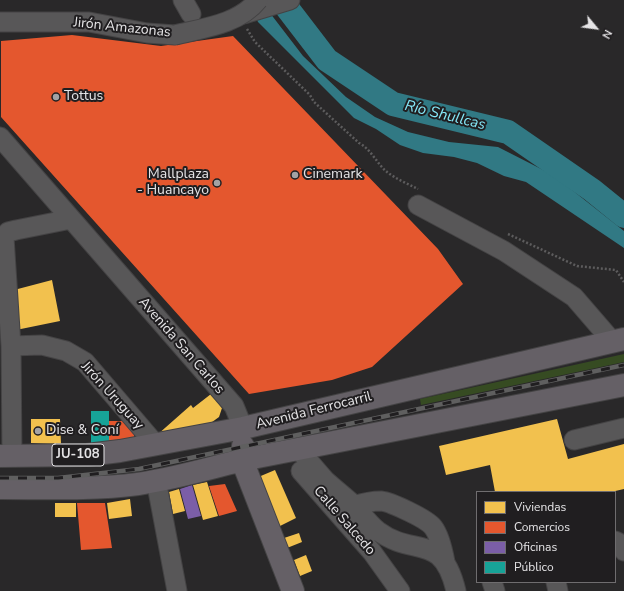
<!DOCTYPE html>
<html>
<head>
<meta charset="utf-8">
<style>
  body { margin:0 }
  #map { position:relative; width:624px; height:591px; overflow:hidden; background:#292829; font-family:"Nunito Sans",sans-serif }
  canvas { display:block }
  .legend { position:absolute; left:476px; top:491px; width:140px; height:92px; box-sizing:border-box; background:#201e20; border:1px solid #6f6d6f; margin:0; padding:5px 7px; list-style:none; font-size:12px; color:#e5e4e6 }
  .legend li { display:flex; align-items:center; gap:8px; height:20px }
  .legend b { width:20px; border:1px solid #6f6d6f }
  .north { position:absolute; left:576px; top:8px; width:40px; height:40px; -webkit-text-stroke:3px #201e20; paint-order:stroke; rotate:119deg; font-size:11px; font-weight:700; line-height:16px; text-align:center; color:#e5e4e6 }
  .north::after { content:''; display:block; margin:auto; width:14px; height:18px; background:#e5e4e6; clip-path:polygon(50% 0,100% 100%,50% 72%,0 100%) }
</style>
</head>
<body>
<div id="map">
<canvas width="624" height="591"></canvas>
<ul class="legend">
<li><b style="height:11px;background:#f2c14e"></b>Viviendas</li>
<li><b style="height:11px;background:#e4572e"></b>Comercios</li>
<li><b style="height:11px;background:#7b5ea7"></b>Oficinas</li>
<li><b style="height:11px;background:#17a398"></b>Público</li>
</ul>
<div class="north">N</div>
</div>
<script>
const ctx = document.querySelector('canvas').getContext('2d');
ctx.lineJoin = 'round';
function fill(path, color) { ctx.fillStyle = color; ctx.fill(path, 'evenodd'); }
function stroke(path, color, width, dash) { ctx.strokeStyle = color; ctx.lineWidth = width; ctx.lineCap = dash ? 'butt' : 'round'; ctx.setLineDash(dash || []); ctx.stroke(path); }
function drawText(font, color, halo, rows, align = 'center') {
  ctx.font = font + ' "Nunito Sans",sans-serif'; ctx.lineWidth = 4; ctx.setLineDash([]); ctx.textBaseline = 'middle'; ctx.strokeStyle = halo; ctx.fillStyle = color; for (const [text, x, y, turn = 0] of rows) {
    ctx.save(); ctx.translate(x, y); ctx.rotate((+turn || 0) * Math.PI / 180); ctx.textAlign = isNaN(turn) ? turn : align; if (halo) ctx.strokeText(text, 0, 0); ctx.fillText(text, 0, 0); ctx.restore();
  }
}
fill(new Path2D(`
  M624 354V362L421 405 420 399Z`), '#364b22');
fill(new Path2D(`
  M248 0 270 13 303 56 346 97 375 117 408 132 449 142 498 147 553 175 624 231V248L526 182 504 176 477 163 454 157 423 153 400 145 376 129 354 118 258 22Z`), '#317984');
fill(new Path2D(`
  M52 280 60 321 16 330 14 290Z
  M211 394 222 408 219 417 208 425 157 435 191 405 193 408Z
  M31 419H60L61 444 31 443Z
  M557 419 568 459 624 444V489L611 492H495L490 465 446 475 439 446Z
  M275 470 296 518 278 527 256 478Z
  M207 482 218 516 203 520 193 485Z
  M179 489 185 511 173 514 169 492Z
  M130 499 132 516 109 519 107 503Z
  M55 503H76V517H55Z
  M299 533 302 542 287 548 284 538Z
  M306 555 312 571 300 576 294 560Z`), '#f2c14e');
fill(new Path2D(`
  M72 35 161 46 233 36 438 249 463 284 372 367 332 380 249 394 1 117V41Z
  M109 421H123L134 428V443H109Z
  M225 484 237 511 219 516 209 486Z
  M77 503H105L112 548 81 550Z`), '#e4572e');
fill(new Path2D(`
  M192 485 201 516 188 519 180 489Z`), '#7b5ea7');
fill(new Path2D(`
  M91 411H109V443L91 444Z`), '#17a398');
stroke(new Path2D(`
  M281 0 327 60 393 104 508 132 592 190 624 216`), '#317984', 24);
const minor = new Path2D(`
  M183 0 191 14
  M244 14 290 0
  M0 22H89L147 33 175 35
  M0 137 234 406 243 428
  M418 205 504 251 574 297 612 341
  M11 346 42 345 66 351 85 362 156 445
  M574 440 624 428
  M299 450C308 460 316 470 325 480 335 489 345 497 355 506 362 514 369 524 378 531 414 558 442 531 456 591
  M12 456 11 346 4 237 8 232 16 230 71 219
  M301 471 372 552 400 591
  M156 480 177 591
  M354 506C363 503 372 501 381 501 391 502 427 519 433 527 440 536 443 551 445 562
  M615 541 619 543 624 551
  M492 582 495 591
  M556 582 558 591`);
const major = new Path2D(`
  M243 446 242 460 293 591
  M0 456 87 455 120 451 243 428 624 339
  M0 488C46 488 92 490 138 484 173 479 208 469 242 460L624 385`);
stroke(minor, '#444344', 21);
stroke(major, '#444344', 24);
stroke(new Path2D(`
  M247 29 255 42 310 95 314 102 359 143C371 149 377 164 387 172 396 179 408 184 418 189
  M508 234 577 266 616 270 624 282`), '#5d5c5d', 2.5, [2, 2]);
stroke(minor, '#585758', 19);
stroke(major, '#656066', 22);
const rail = new Path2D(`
  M0 478H58L139 469 624 365`);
stroke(rail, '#5f5f5f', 4.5);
stroke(rail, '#201e20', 3, [9]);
const minorBridge = new Path2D(`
  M175 35C204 28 239 24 258 0`);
stroke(minorBridge, '#444344', 21, []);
stroke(minorBridge, '#585758', 19);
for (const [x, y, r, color] of [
  [56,97,4,"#a3a2a4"],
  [295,175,4,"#a3a2a4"],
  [217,183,4,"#a3a2a4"],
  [38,431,4,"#a3a2a4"]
]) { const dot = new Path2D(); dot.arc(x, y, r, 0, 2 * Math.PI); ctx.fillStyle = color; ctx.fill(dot); stroke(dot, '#201e20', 1.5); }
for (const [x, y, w] of [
  [78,455,52]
]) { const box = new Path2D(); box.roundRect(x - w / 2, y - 11, w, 22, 3); ctx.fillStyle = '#201e20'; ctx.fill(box); stroke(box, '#e5e4e6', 1); }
drawText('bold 13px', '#e5e4e6', null, [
  ["JU-108",78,455]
]);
drawText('14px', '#e5e4e6', '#201e20', [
  ["Jirón Amazonas",122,28,6],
  ["Avenida San Carlos",181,346,49],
  ["Jirón Uruguay",112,396,48],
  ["Avenida Ferrocarril",314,411,-14],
  ["Calle Salcedo",344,521,49]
]);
drawText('14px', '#e5e4e6', '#201e20', [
  ["Tottus",64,97],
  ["Mallplaza",209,175,"right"],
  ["- Huancayo",209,191,"right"],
  ["Cinemark",303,175],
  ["Dise & Coní",46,431]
], 'left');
drawText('italic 15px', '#85e8f8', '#201e20', [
  ["Río Shullcas",445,116,14]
]);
</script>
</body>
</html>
